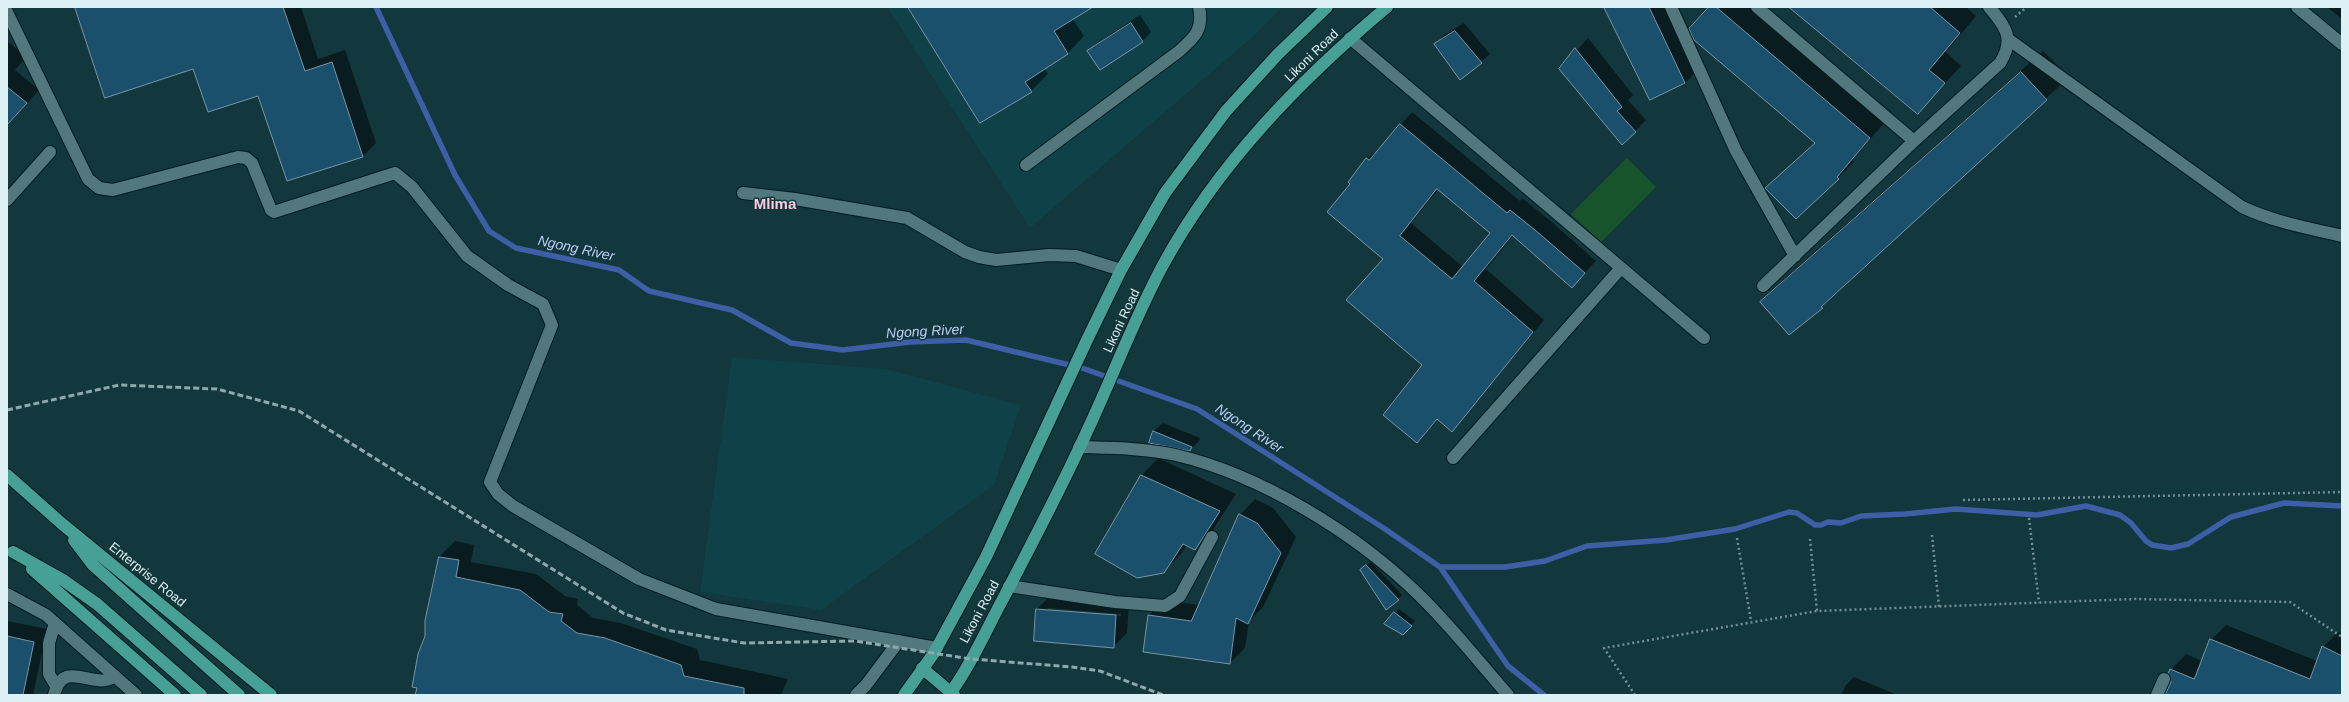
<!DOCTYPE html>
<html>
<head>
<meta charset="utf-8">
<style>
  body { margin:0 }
  #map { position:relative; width:2349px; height:702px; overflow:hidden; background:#12373c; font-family:Arial,sans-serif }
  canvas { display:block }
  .frame { position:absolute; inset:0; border:8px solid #ddf1f4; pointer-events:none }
</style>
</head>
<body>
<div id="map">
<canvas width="2349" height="702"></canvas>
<div class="frame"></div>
</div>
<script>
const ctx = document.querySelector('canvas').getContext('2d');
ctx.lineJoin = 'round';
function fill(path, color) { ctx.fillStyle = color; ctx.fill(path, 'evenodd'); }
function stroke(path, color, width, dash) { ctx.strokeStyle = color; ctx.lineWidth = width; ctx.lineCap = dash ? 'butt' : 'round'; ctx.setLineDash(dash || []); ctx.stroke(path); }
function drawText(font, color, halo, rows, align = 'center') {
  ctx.font = font + ' Arial,sans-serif'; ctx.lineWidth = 3; ctx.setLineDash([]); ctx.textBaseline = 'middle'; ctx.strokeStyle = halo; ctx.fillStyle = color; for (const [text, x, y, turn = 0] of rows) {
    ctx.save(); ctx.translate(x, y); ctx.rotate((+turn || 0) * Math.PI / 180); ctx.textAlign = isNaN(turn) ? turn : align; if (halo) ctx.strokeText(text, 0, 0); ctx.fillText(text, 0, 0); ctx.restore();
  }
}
fill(new Path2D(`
  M887 7H1282L1255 35 1030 228Z
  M732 357 886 369 1021 405 994 485 821 610 700 592Z`), '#0e4148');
fill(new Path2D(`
  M1627 158 1656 187 1601 242 1571 214Z`), '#18542c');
fill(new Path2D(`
  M76 7H301L318 59 345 50 376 143 363 156 259 95 194 68Z
  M909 7H1091L1072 18 1084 36 1068 53 1044 68 1048 74 1031 91Z
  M1606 7H1667L1698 70 1685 83 1651 98Z
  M1710 7H1751L1886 121 1852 160 1854 162 1838 178 1783 172 1816 142Z
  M1791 7H1966L1976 16 1946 52 1961 66 1918 112Z
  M2327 7H2342V19Z
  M1140 15 1151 32 1143 41 1100 69 1089 51 1097 43Z
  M1464 23 1490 54 1481 62 1435 44 1444 35Z
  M1588 38 1633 95 1628 100 1646 120 1635 131 1560 69Z
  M7 41 26 57 15 70 39 90 7 126Z
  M2043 51 2069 77 1822 307 1789 334 1761 302 1783 280Z
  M1412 112 1520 201 1522 198 1547 218 1596 261 1572 286 1514 235 1486 269 1544 320 1452 431 1438 419 1417 441 1403 389 1423 365 1385 259 1352 184 1367 159 1380 148ZM1439 189 1492 233 1463 267 1411 223Z
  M1163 423 1200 438 1199 441 1190 450 1151 442 1154 431Z
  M1158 458 1236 494 1212 531 1195 548 1187 545 1180 555 1163 572 1142 475Z
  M1255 499 1273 508 1296 537 1263 607 1249 621 1245 648 1230 663 1149 615 1164 600 1199 605 1240 515Z
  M455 541 474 545 471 562 536 574 565 596 578 599 577 605 593 618 621 623 697 649 700 660 788 679 781 695H416L426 637V621L439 557Z
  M1371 562 1402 595 1398 599 1366 566Z
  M1050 596 1129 602 1127 633 1114 646 1035 641 1037 609ZM1048 608 1121 614V616L1048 610Z
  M1399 609 1415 621 1403 634 1395 613Z
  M7 621 47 629 33 695H7Z
  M2226 625 2317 661 2323 647 2338 632 2342 634V695H2166L2172 682 2171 670 2186 654 2202 661 2211 640Z
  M1854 677 1893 693V695H1841L1846 685Z`), '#0007');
stroke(new Path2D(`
  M376 7 455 175 489 231 516 248 619 270 649 291 732 310 791 343 843 350 910 342 966 340 1082 368 1197 409 1385 529 1440 567 1508 666 1544 695
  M1440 567H1505L1545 561 1587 546 1666 540 1735 529 1789 512 1797 513 1815 525H1821L1828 522 1841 523 1861 516 1905 514 1956 509 2037 515 2086 506 2120 515 2131 523 2146 541 2152 545 2171 548 2188 544 2231 517 2284 503 2342 506`), '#3e5ea6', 5.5);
const building = new Path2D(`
  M75 7H283L305 71 332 62 363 157 287 181 258 96 208 112 193 69 105 98Z
  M908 7H1093L1054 31 1068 54 1025 82 1032 92 980 123Z
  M1604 7H1649L1685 83 1650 100Z
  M1709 7H1716L1870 138 1837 177 1839 179 1796 219 1765 188 1815 143 1694 40 1689 29Z
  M1789 7H1930L1960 33 1929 70 1945 83 1918 114Z
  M1131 23 1143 42 1100 70 1087 51Z
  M1455 31 1482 63 1460 80 1434 44Z
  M1575 48 1622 107 1617 111 1636 132 1622 145 1559 69Z
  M2021 72 2047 100 1821 307 1823 308 1789 335 1760 302Z
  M7 87 27 103 7 125Z
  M1400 124 1507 213 1510 210 1535 230 1585 273 1572 288 1512 235 1474 281 1533 332 1452 432 1437 419 1417 443 1383 415 1422 365 1346 300 1383 259 1327 212 1350 184 1348 182 1366 158 1369 160ZM1437 189 1490 233 1452 279 1400 236Z
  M1153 431 1192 447 1190 451 1149 443Z
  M1141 475 1220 511 1195 550 1183 544 1164 573 1137 578 1095 554Z
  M1239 514 1257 523 1281 553 1248 624 1236 618 1230 664 1143 652 1148 615 1191 621Z
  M439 557 459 560 456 577 520 590 549 612 563 614 561 621 577 633 605 638 681 665 684 676 744 688V695H415L417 688 412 687 418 654 425 636V621Z
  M1366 565 1399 600 1386 610 1360 570Z
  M1036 609 1116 615 1114 648 1034 641Z
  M1394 612 1412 626 1403 635 1384 624Z
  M7 636 34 642 23 695H7Z
  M2210 639 2310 679 2322 646 2342 656V695H2165L2171 682 2168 673 2170 669 2194 679Z`);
fill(building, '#1a506c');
stroke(building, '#7895a7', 1);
const minor = new Path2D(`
  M1671 7 1736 151 1795 256
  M1757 7 1914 141
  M2297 7 2342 44
  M7 12 88 179 99 188 113 190 238 157 246 158 252 163 271 210 274 212 395 173 412 187 467 256 508 285 543 304 552 325 490 482 498 494 513 506 639 579 716 609 937 648
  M1350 38 1704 338
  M2008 39 2242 207C2274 222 2308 228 2342 236
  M1026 165 1178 52C1194 38 1204 30 1199 7
  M743 193 795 199 907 218 965 252 979 257 996 260 1049 255 1076 256 1121 270
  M7 200 50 152
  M1763 286 1914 141 2000 63C2015 39 2006 27 1989 7
  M1079 447C1112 448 1144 448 1176 455 1261 475 1357 534 1419 595 1451 626 1479 662 1508 695
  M1453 458 1621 268
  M1009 586 1115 602 1165 606 1180 596 1212 537
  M7 594 46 615 136 695
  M55 623 49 643V674L56 686
  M54 695C64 656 94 692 115 676
  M856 695 866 685 899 641
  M2157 695 2164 679`);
const major = new Path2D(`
  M7 475 61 523 271 695
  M74 540 93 565 239 695
  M13 552 63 580 97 604 201 695
  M32 569 175 695
  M922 668 954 695
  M904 695 934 653 986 557 1086 342 1121 270 1165 193 1226 111 1278 54 1327 7
  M949 695C971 665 986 630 1004 597 1033 541 1063 485 1089 427 1114 373 1135 317 1163 265 1218 164 1300 80 1387 7`);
stroke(minor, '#021d21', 14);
stroke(major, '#021d21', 14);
stroke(new Path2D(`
  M2015 17 2027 7
  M1963 500 2342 492
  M2029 518 2039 603
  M1932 535 1939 607
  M1737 538 1751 621
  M1810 539 1817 611
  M1635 695 1604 648 1817 611 2135 599 2290 602 2342 637`), '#739094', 2.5, [2, 3]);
stroke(minor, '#52787d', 12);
stroke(major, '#47a095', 12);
stroke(new Path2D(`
  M7 410 119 385 217 389 299 411 623 613 666 630 744 643 855 641 971 659 1072 667 1100 671 1163 695`), '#8ea9ad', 3, [6, 3]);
drawText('13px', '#ddf1f4', '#12373c', [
  ["Likoni Road",1312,56,-44],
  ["Likoni Road",1122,321,-65],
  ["Enterprise Road",147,575,39],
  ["Likoni Road",980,612,-62]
]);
drawText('italic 14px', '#b9cef6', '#12373c', [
  ["Ngong River",576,249,12],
  ["Ngong River",925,332,-3],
  ["Ngong River",1249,429,33]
]);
drawText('bold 15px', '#fbcce1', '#12373c', [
  ["Mlima",775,205]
]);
</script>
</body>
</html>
